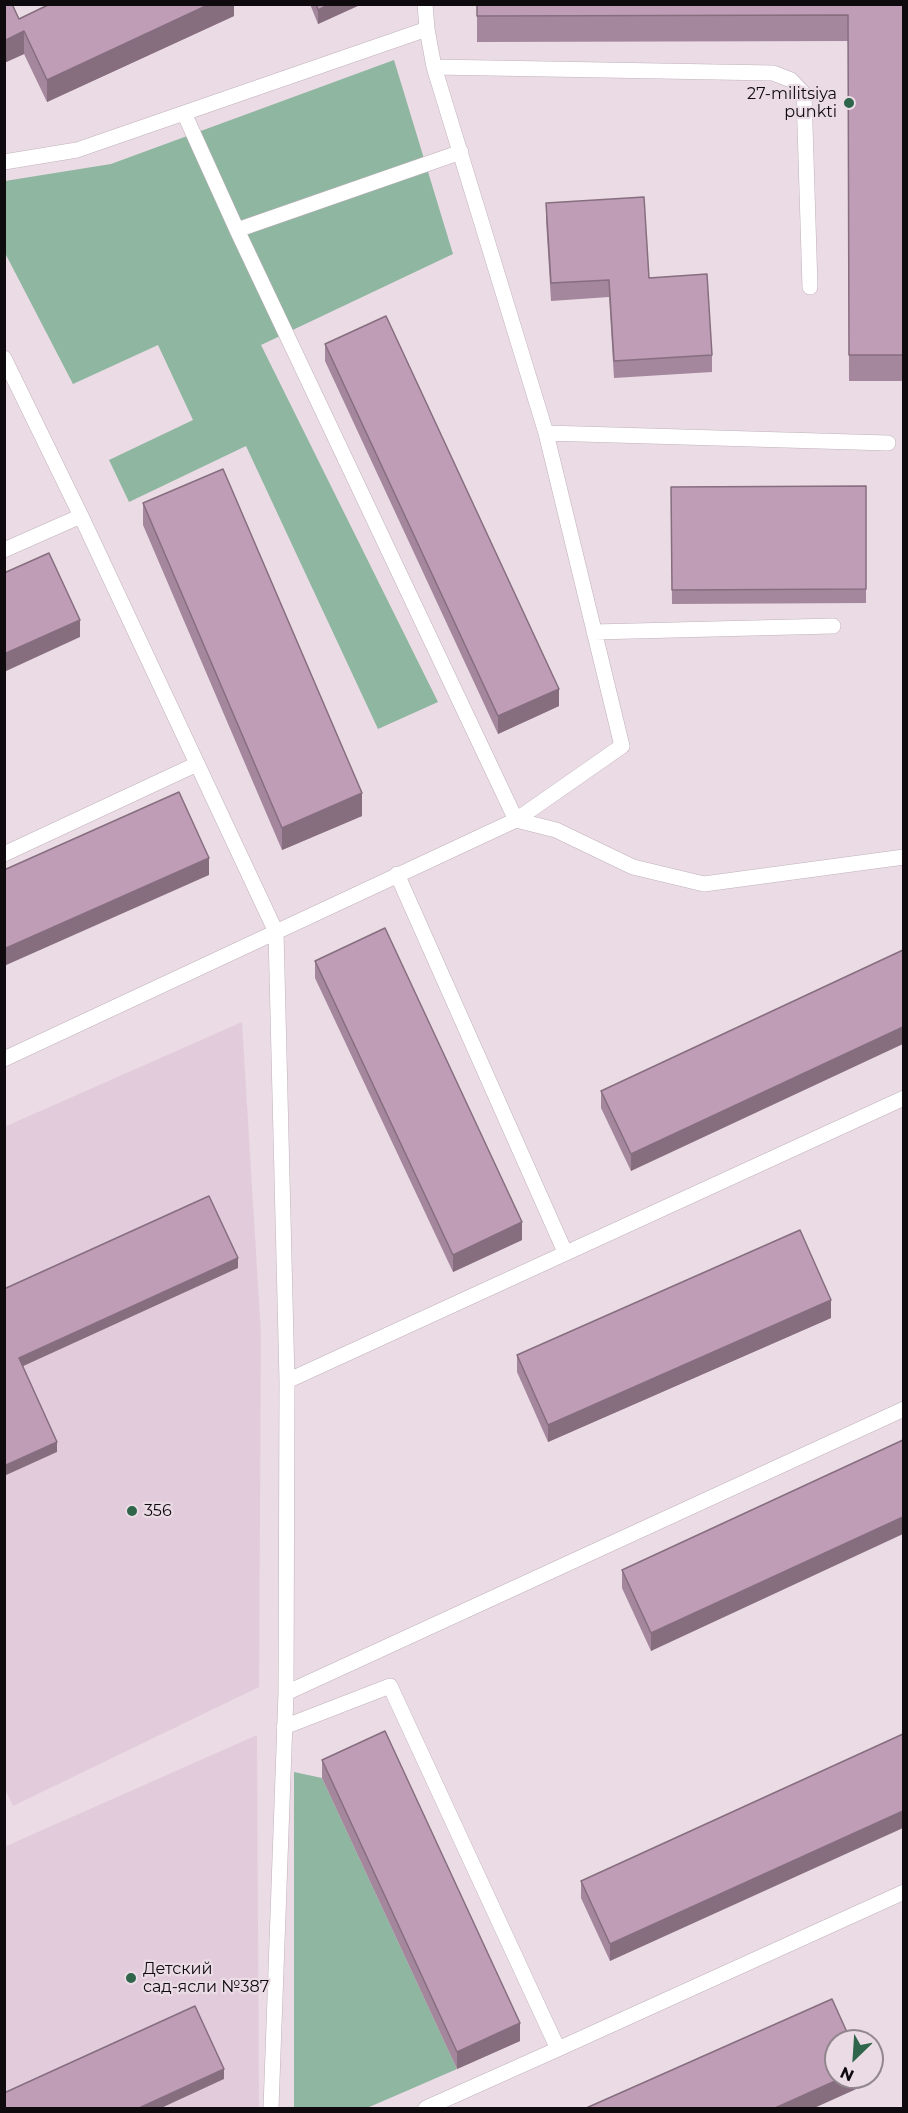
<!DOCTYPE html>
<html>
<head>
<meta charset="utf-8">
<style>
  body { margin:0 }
  #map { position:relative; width:908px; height:2113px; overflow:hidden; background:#eadbe5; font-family:Montserrat,sans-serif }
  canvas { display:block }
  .frame { position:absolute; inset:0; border:6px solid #0f0a0e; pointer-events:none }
  .north { position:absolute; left:824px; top:2029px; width:60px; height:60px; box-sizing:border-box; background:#eadbe5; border:2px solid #92878f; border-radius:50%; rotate:205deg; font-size:16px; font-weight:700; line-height:24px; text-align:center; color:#0f0a0e }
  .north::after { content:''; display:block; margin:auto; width:21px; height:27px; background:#2f654a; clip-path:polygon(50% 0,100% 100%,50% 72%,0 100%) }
</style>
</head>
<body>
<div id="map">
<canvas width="908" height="2113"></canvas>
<div class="frame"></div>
<div class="north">N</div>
</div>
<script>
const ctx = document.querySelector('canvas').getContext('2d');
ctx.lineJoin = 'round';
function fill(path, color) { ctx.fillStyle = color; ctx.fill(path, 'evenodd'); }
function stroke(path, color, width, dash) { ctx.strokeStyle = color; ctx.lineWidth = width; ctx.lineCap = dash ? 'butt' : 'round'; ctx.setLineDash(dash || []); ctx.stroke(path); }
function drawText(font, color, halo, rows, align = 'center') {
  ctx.font = font + ' Montserrat,sans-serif'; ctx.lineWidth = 4.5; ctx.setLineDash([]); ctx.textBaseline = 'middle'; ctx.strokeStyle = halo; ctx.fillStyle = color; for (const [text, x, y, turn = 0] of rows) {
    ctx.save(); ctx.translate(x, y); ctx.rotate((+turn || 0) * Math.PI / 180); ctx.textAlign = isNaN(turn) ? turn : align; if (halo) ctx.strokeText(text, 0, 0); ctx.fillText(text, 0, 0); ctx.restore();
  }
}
fill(new Path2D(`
  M242 1022 261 1335 259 1687 13 1806 4 1787V1127Z
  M257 1735 259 2108H5L4 1847Z`), '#e2ccdc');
fill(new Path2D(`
  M394 60 453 254 261 345 438 702 378 729 246 446 129 502 109 460 193 420 158 345 73 384 5 253V181L111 164Z
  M294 1772 322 1778 457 2069 367 2108H294Z`), '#8fb6a0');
const lane = new Path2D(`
  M434 67 773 73 791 80 804 94 810 287
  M184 113 237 230
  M461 152 237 230 516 820 556 830 633 867 704 884 904 857
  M4 162 77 150 427 29
  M4 358 81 516
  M546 433 888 443
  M4 550 81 516 276 932 516 820 622 746 546 433 434 67 427 29 425 4
  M594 632 833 626
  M4 854 197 764
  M397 874 565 1252
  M4 1059 276 932 287 1381 286 1693 271 2108
  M287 1381 904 1098
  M286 1693 904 1409
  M284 1727 390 1686 558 2049 904 1892
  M426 2108 558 2049`);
stroke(lane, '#c0b1bb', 16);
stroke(lane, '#fff', 15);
fill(new Path2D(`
  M4 4 19 19 234 4V16L47 102 24 54 4 63Z
  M310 4H362L318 24Z
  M477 4H903V381H849L848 41 477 42Z
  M546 203 649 278 712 355V372L614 378 609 297 551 301 546 220Z
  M325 344 559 706 498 734 325 361Z
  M866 486V603L672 604 671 487Z
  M143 503 362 816 282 850 143 525Z
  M903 950 631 1171 601 1108V1091Z
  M315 961 522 1240 453 1272 315 978Z
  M831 1318 548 1442 517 1372V1355Z
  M903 1440 651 1651 622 1588V1570Z
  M903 1734 610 1961 581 1898V1881Z
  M322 1760 520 2041 457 2069 322 1778Z`), '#a4879d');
fill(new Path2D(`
  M210 4H234V16L47 102V80Z
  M330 4H362L318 24V10Z
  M24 31V54L4 63V41Z
  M80 620V637L4 672V654Z
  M559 689V706L498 734V716Z
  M362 793V816L282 850V828Z
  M209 858V875L4 966V949Z
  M903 1027V1044L631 1171V1154Z
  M522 1222V1240L453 1272V1255Z
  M238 1258V1268L19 1368V1358Z
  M831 1300V1318L548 1442V1425Z
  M57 1442V1452L4 1476V1466Z
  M903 1517V1534L651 1651V1633Z
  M903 1811V1828L610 1961V1944Z
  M520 2023V2041L457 2069V2052Z
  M224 2069V2079L159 2109H137Z
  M844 2077H863V2086L812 2109H773Z`), '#866e7f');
const building = new Path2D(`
  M4 4H12L19 19 50 4H210L47 80 24 31 4 41Z
  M316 4H330L318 10Z
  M477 4 903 5V355H849L848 15 477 16Z
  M644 197 649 278 707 274 712 355 614 361 609 280 551 283 546 203Z
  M386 316 559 689 498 716 325 344Z
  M223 469 362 793 282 828 143 503Z
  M866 486V589L672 590 671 487Z
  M49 553 80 620 4 654V573Z
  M179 792 209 858 4 949V870Z
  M385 928 522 1222 453 1255 315 961Z
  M903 950V1027L631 1154 601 1091Z
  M209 1196 238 1258 19 1358 57 1442 4 1466V1289Z
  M800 1230 831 1300 548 1425 517 1355Z
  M903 1440V1517L651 1633 622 1570Z
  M385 1731 520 2023 457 2052 322 1760Z
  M903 1734V1811L610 1944 581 1881Z
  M832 1999 851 2041H836V2077H844L773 2109H584Z
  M195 2006 224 2069 137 2109H4V2093Z`);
fill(building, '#bf9db6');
stroke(building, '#866e7f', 1.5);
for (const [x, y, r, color] of [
  [849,103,6,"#2f654a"],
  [132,1511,6,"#2f654a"],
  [131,1978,6,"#2f654a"]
]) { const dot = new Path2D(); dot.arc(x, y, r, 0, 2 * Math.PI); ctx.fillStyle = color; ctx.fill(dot); stroke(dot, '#eadbe5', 2); }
drawText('16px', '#0f0a0e', '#eadbe5', [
  ["27-militsiya",837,94,"right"],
  ["punkti",837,112,"right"],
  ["356",144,1511],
  ["Детский",143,1969],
  ["сад-ясли №387",143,1987]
], 'left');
</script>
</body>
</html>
